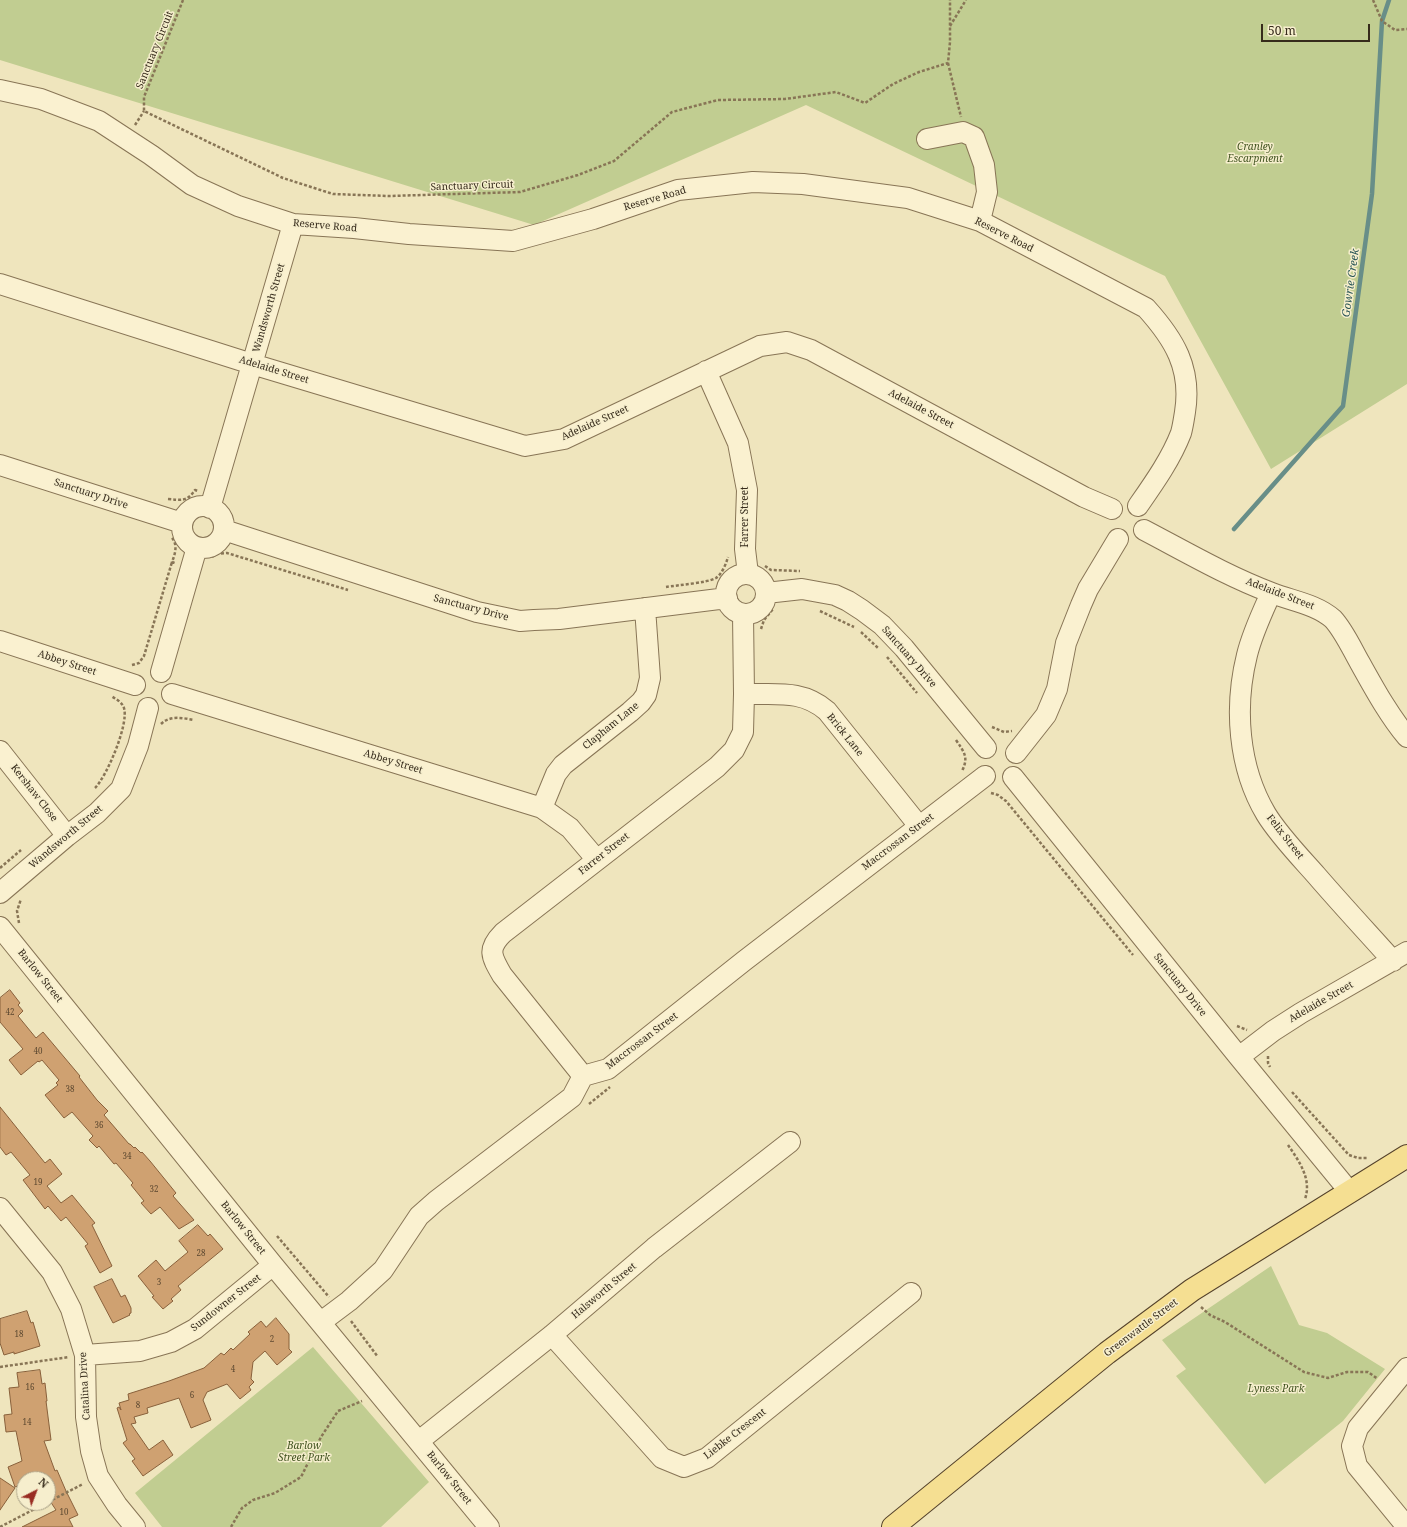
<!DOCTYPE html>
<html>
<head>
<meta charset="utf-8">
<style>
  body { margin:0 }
  #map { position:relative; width:1407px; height:1527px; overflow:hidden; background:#efe5bd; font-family:"Noto Serif",serif }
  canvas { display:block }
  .north { position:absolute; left:16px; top:1471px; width:40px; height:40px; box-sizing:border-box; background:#f6eecd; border:1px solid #a9a086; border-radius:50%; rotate:42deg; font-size:11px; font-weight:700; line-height:16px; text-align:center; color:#362b1b }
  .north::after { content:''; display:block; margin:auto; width:14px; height:18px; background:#992d23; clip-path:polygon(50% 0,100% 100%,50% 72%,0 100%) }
  .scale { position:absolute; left:1261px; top:24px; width:109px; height:18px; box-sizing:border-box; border:2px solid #362b1b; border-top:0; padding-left:5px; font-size:12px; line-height:14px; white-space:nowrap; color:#362b1b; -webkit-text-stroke:3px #f6eecd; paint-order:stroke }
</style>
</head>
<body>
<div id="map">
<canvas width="1407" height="1527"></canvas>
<div class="north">N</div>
<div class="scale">50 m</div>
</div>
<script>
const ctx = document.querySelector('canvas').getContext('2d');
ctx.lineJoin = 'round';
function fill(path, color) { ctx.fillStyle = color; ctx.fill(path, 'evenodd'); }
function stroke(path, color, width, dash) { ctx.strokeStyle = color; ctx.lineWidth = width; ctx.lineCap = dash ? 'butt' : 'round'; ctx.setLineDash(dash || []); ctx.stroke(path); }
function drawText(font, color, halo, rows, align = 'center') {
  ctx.font = font + ' "Noto Serif",serif'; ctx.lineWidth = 3; ctx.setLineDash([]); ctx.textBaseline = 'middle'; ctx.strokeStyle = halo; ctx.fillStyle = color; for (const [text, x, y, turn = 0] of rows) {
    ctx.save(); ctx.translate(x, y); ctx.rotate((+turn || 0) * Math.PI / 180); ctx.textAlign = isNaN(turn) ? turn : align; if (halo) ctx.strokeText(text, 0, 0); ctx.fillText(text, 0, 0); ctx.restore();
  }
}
fill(new Path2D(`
  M0 0H1407V384L1271 469 1165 276 806 105 534 225 0 60Z
  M1271 1266 1299 1325 1327 1333 1385 1369 1343 1421 1265 1484 1176 1376 1186 1369 1162 1340Z
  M313 1347 429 1482 381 1527H162L135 1493Z`), '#c1cd91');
stroke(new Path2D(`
  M1234 529 1343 406 1372 194 1382 21 1389 0`), '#688e88', 4.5);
const building = new Path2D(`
  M10 990 20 1003 18 1005 23 1011 18 1016 36 1038 43 1032 80 1076 79 1077 97 1100 108 1111 104 1115 129 1144H130L134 1148 135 1147 141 1153 142 1152 150 1161 176 1193 173 1196 194 1220 179 1229 160 1207 151 1214 141 1203 144 1201 131 1185 133 1183 116 1163 114 1164 99 1146 97 1148 89 1140 93 1136 72 1112 64 1118 45 1095 58 1085 56 1083 59 1080 42 1060 39 1062 38 1061 21 1075 9 1060 23 1049 0 1022V998Z
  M0 1107 45 1163 50 1159 62 1174 47 1186 61 1203 72 1195 95 1223 92 1225 112 1266 100 1273 85 1246 88 1244 66 1217 61 1221 48 1206 45 1209 23 1180 30 1175 11 1152 6 1155 0 1147Z
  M198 1225 208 1236 210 1234 223 1249 178 1286 181 1290 171 1299 173 1301 163 1309 152 1297 154 1296 138 1276 156 1260 165 1271 188 1252 179 1241Z
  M112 1279 121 1297 125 1295 131 1308V1313L129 1314 130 1315 113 1323 94 1287Z
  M27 1311 31 1323 33 1322 40 1346 14 1354V1352L4 1355 0 1343V1319Z
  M276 1318 289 1334V1349L292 1352 277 1365 265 1351 253 1362 251 1379 254 1382 249 1387 251 1390 240 1399 227 1384 207 1392 203 1400 211 1420 191 1428 179 1398 147 1408 148 1413 134 1417 136 1423 131 1424 149 1450 163 1440 173 1455 143 1476 132 1461 135 1459 123 1443 127 1440 117 1408 119 1407 121 1410 119 1403 129 1400 128 1394 169 1381 204 1368 221 1353 224 1355 231 1348 233 1350 250 1334 248 1332 261 1321 266 1327Z
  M40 1370 42 1384 45 1383 47 1401H46L51 1440 44 1441 55 1471 57 1470 66 1491 78 1515 69 1519 73 1527H22L56 1510 48 1498V1479H24V1484L15 1487 8 1467 22 1461 16 1431 6 1432 4 1415 12 1414 9 1388 19 1387 17 1373Z
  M0 1478 15 1488 0 1510Z`);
fill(building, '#cfa171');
stroke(building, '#88603b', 1);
const minor = new Path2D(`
  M0 90 41 99 99 121 151 155 192 185 238 206 293 224 354 228 409 234 513 241 593 219 678 190 753 182 803 184 908 198 980 221 1146 308C1174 339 1192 368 1185 412 1184 418 1183 426 1181 433 1171 459 1154 483 1138 506
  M927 139 963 132 974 137 984 165 987 192 980 221
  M0 284 252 364 525 446 564 439 760 346 787 342 811 350 1084 497 1112 509
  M706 371 738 443 747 490 745 549 748 574
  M0 465 182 523
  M182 527a21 21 0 1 1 42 0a21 21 0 1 1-42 0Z
  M210 508 293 224
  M224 530 477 612 520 621 534 620 559 619 727 598
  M1144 530C1186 552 1227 576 1272 593 1292 601 1316 604 1333 619 1344 631 1352 649 1360 663 1374 688 1388 714 1407 737
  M726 594a20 20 0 1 1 40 0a20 20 0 1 1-40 0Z
  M766 593 802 589 835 595 848 601 862 610 882 625 904 648 986 748
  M1271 593C1262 613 1252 634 1247 655 1234 707 1238 767 1266 814 1278 834 1300 857 1316 875 1341 904 1367 932 1393 961
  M0 641 135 685
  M161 672 197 547
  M172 694 542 808 570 828 597 860
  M744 694C775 695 802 689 827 711L919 826
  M0 751 67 836
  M1016 753 1046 715 1057 689 1066 643 1081 605 1088 589 1118 539
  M1013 777 1239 1057 1349 1191
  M542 808 556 774 563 765 630 712 641 702 646 695 650 678 645 608
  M0 893 67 836 97 813 121 789 138 746 148 708
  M0 927 273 1265 489 1527
  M1239 1057 1273 1031 1301 1013 1407 952
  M583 1076 502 975C491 956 487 949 503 933L717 767 734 750 743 732 744 694 743 614
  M0 1208 52 1272 71 1309 85 1355 86 1417 91 1451 98 1476 117 1505 135 1527
  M321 1322 349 1301 383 1270 419 1216 436 1201 572 1097 583 1076 608 1069 744 961 985 776
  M552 1335 662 1458 684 1467 707 1458 911 1293
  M85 1355 140 1351 171 1342 195 1329 273 1265
  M1407 1368 1358 1428 1352 1446 1357 1466 1407 1527
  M419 1441 552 1335 654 1248 790 1142`);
const major = new Path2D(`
  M893 1527 1107 1353 1192 1290 1407 1156`);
stroke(minor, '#887556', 22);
stroke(major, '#55422b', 24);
stroke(new Path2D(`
  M183 0 144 97V111L283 178 333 194 389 196 520 192 578 175 614 161 672 112 718 100 785 99 836 92 865 103 893 84 919 72 948 63 950 42V0
  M1373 0 1382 21 1395 30 1407 29
  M950 26 966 0
  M948 63 961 117
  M135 125 144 111
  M168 499C181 500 187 502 195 490L198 491
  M172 538C178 545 175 554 172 562L175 563
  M212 557 216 554 227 553 348 590
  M765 566 771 570 800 571
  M666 587C678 585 707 583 716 578 722 574 726 564 728 557
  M820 611 854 627
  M761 629 764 620 773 609
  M861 632 878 648
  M887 657 917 693
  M132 665 139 663 144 656 172 562
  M161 724C170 715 183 718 194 720
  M992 727 1004 732 1012 731
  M956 740C964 752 969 757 962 771
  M95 788C107 776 129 724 124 708 122 702 116 699 111 696
  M991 793 998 795 1006 801 1133 955
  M0 868 21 850
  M19 923 17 911 21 899
  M1237 1026 1247 1030
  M1268 1056V1063L1270 1067
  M1292 1092 1349 1155 1358 1158H1368
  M589 1104 610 1087
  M1288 1145C1299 1161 1312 1179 1305 1199
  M277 1236 329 1297
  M1201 1307 1210 1315 1225 1322 1304 1372 1328 1378 1347 1372H1368L1378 1379
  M351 1321 378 1357
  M0 1367 69 1357
  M48 1502 83 1484
  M0 1527 46 1503
  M231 1527 242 1508 253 1500 275 1493 301 1477 321 1437 338 1411 362 1401`), '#887556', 2.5, [3, 2]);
stroke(minor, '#faf1d0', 20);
stroke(major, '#f5df92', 22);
drawText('8px', '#5c4830', null, [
  ["42",10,1013],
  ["40",38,1052],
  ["38",70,1090],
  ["36",99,1126],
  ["34",127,1157],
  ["19",38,1183],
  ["32",154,1190],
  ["28",201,1254],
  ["3",159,1283],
  ["18",19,1335],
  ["2",272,1340],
  ["4",233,1370],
  ["16",30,1388],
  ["6",192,1396],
  ["8",138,1406],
  ["14",27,1423],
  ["10",64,1513]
]);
drawText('10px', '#362b1b', '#f6eecd', [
  ["Sanctuary Circuit",155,50,-68],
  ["Sanctuary Circuit",472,186,-2],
  ["Reserve Road",655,199,-16],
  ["Reserve Road",325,226,5],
  ["Reserve Road",1004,235,27],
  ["Wandsworth Street",269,308,-74],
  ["Adelaide Street",274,370,17],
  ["Adelaide Street",921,409,28],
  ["Adelaide Street",595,423,-24],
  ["Sanctuary Drive",91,494,18],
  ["Farrer Street",745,517,-90],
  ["Adelaide Street",1280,594,21],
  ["Sanctuary Drive",471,608,15],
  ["Sanctuary Drive",909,657,49],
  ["Abbey Street",67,663,18],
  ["Clapham Lane",611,726,-39],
  ["Brick Lane",845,735,51],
  ["Abbey Street",393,762,17],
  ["Kershaw Close",34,793,52],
  ["Wandsworth Street",66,837,-40],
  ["Felix Street",1285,837,52],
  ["Maccrossan Street",898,842,-37],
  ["Farrer Street",604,854,-38],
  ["Barlow Street",40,976,51],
  ["Sanctuary Drive",1180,985,51],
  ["Adelaide Street",1321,1002,-30],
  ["Maccrossan Street",642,1041,-37],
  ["Barlow Street",243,1228,51],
  ["Halsworth Street",604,1291,-40],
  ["Sundowner Street",226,1303,-38],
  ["Greenwattle Street",1141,1328,-37],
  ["Catalina Drive",85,1386,-93],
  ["Liebke Crescent",735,1434,-38],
  ["Barlow Street",449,1478,51]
]);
drawText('italic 10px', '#425421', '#f6eecd', [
  ["Cranley",1255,147],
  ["Escarpment",1255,159],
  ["Lyness Park",1276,1389],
  ["Barlow",304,1446],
  ["Street Park",304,1458]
]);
drawText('italic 11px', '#2a5657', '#f6eecd', [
  ["Gowrie Creek",1351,283,-82]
]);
</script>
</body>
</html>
